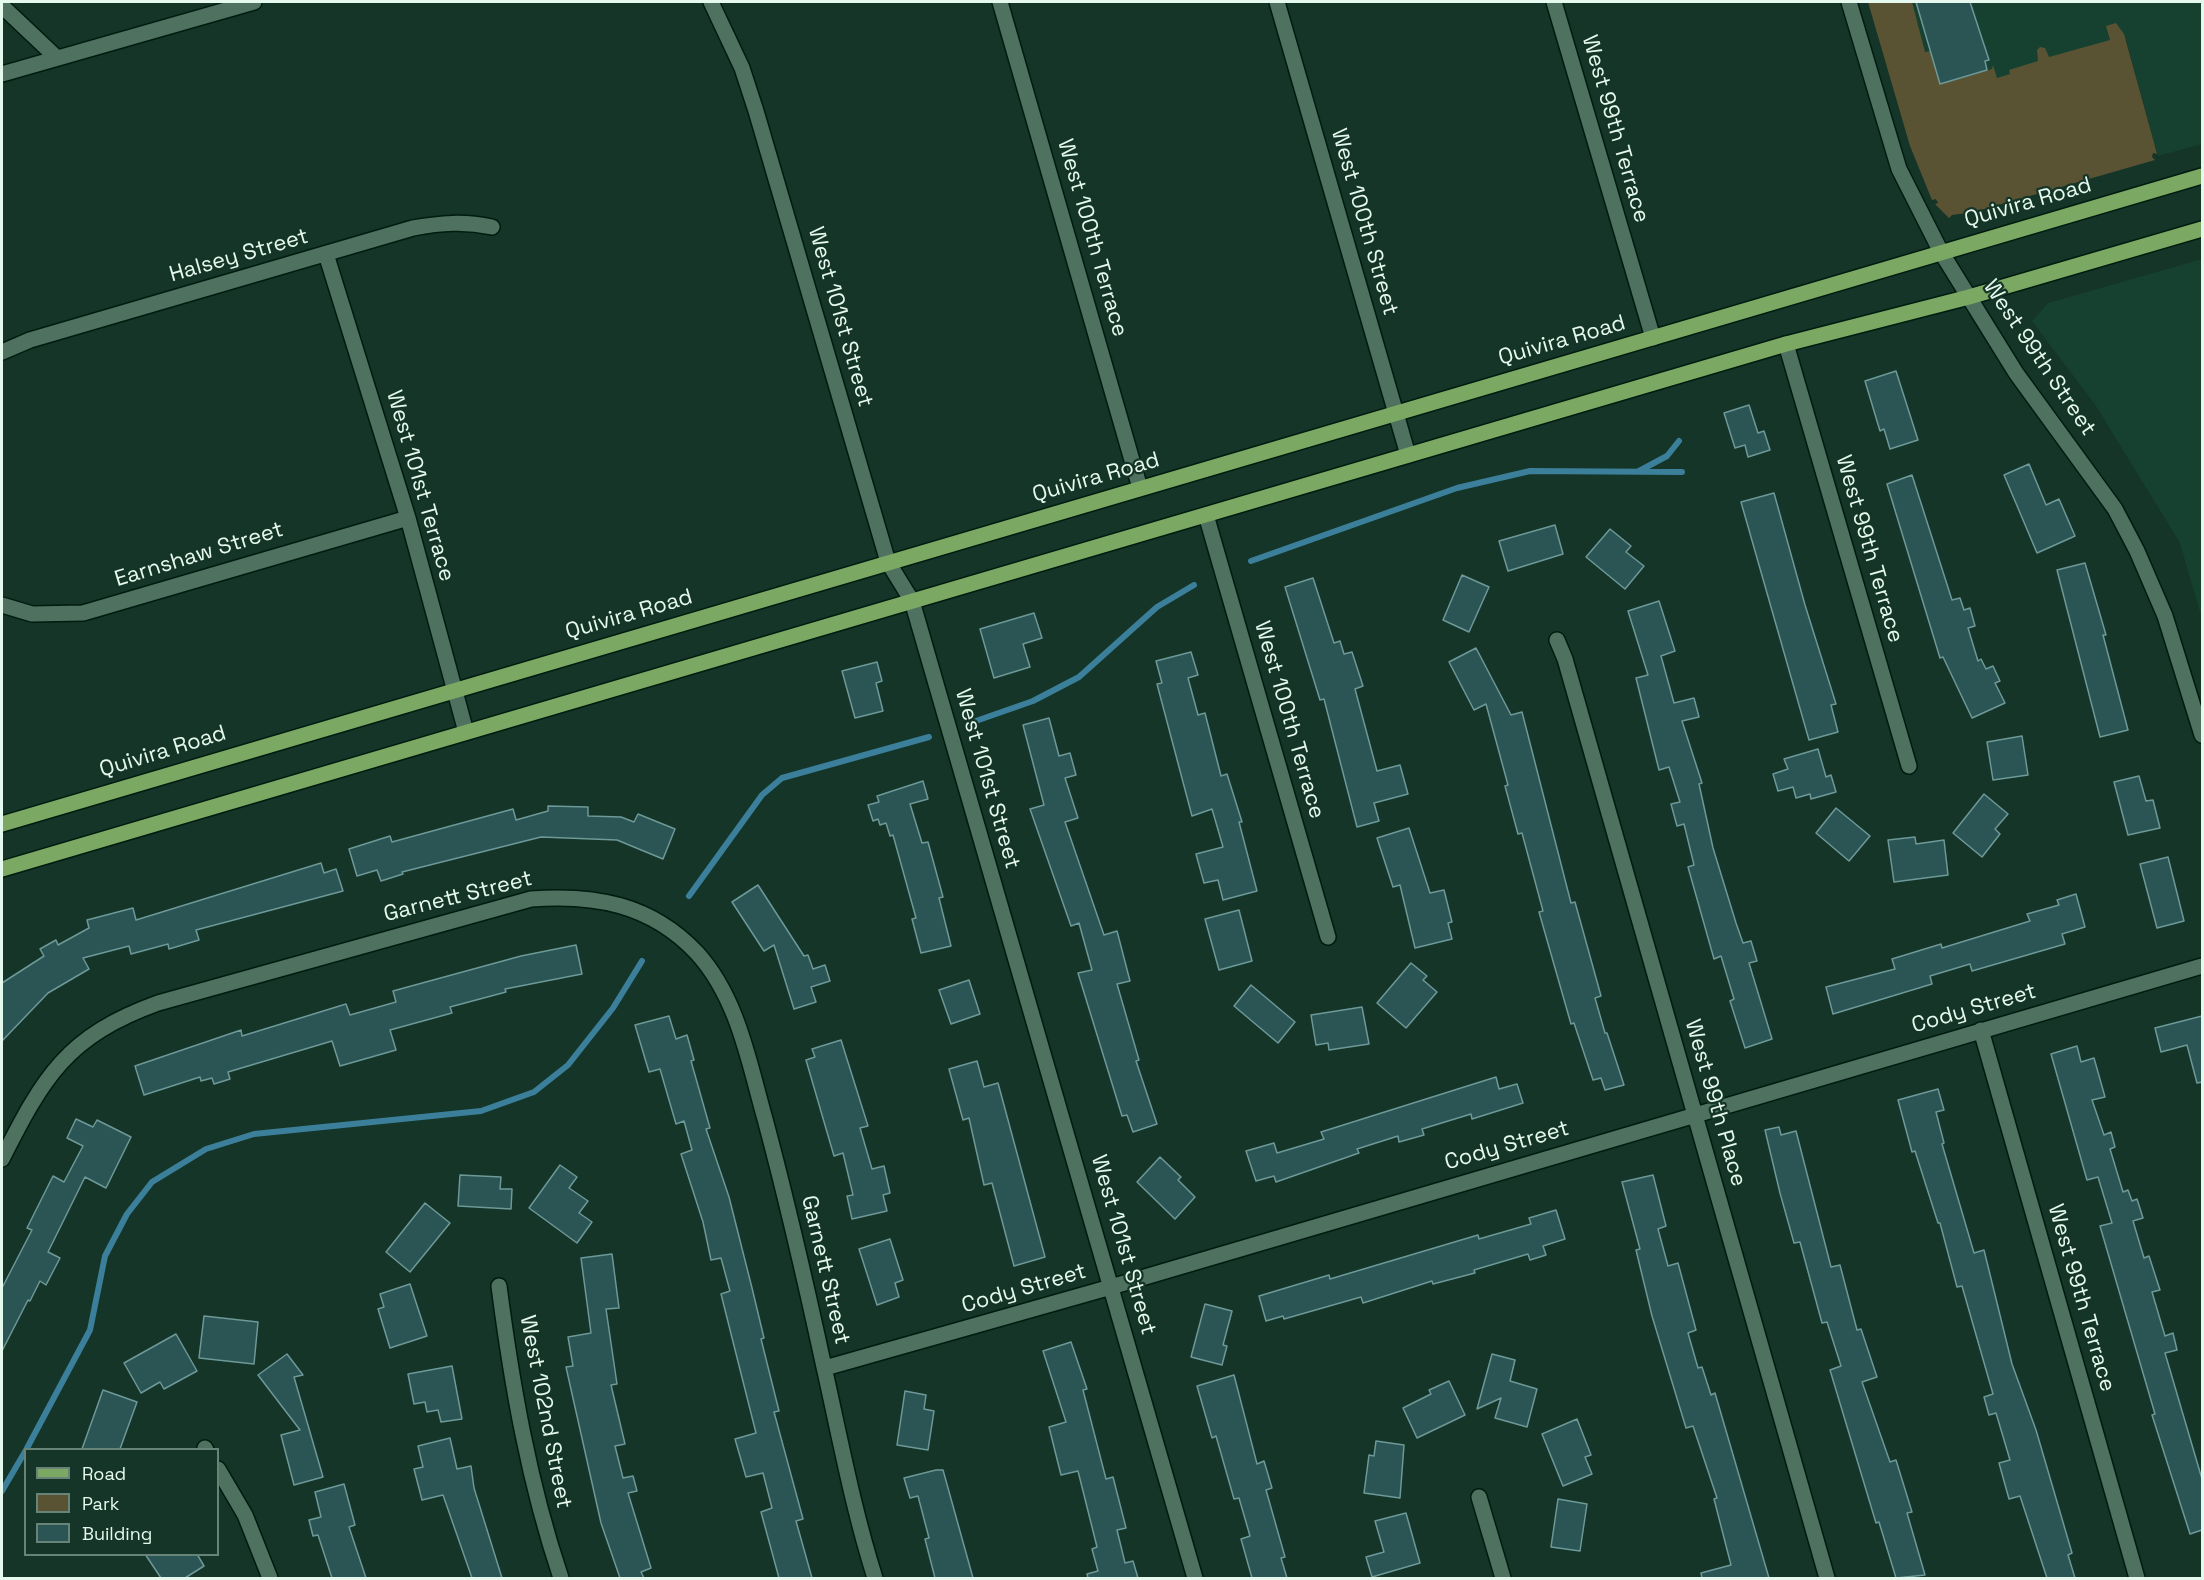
<!DOCTYPE html>
<html>
<head>
<meta charset="utf-8">
<style>
  body { margin:0 }
  #map { position:relative; width:2204px; height:1580px; overflow:hidden; background:#143527; font-family:"Space Grotesk",sans-serif }
  canvas { display:block }
  .frame { position:absolute; inset:0; border:3px solid #e6f9ef; pointer-events:none }
  .legend { position:absolute; left:24px; top:1448px; width:195px; height:108px; box-sizing:border-box; background:#143527; border:2px solid #688377; margin:0; padding:8px 10px; list-style:none; font-size:18px; color:#e6f9ef }
  .legend li { display:flex; align-items:center; gap:12px; height:30px }
  .legend b { width:30px; border:2px solid #688377 }
</style>
</head>
<body>
<div id="map">
<canvas width="2204" height="1580"></canvas>
<div class="frame"></div>
<ul class="legend">
<li><b style="height:8px;background:#7ba963"></b>Road</li>
<li><b style="height:16px;background:#595333"></b>Park</li>
<li><b style="height:16px;background:#2b5454"></b>Building</li>
</ul>
</div>
<script>
const ctx = document.querySelector('canvas').getContext('2d');
ctx.lineJoin = 'round';
function fill(path, color) { ctx.fillStyle = color; ctx.fill(path, 'evenodd'); }
function stroke(path, color, width, dash) { ctx.strokeStyle = color; ctx.lineWidth = width; ctx.lineCap = dash ? 'butt' : 'round'; ctx.setLineDash(dash || []); ctx.stroke(path); }
function drawText(font, color, halo, rows, align = 'center') {
  ctx.font = font + ' "Space Grotesk",sans-serif'; ctx.lineWidth = 4.5; ctx.setLineDash([]); ctx.textBaseline = 'middle'; ctx.strokeStyle = halo; ctx.fillStyle = color; for (const [text, x, y, turn = 0] of rows) {
    ctx.save(); ctx.translate(x, y); ctx.rotate((+turn || 0) * Math.PI / 180); ctx.textAlign = isNaN(turn) ? turn : align; if (halo) ctx.strokeText(text, 0, 0); ctx.fillText(text, 0, 0); ctx.restore();
  }
}
fill(new Path2D(`
  M1907 2H2202V144L2158 156 2126 40 1999 82 1932 90Z
  M2202 259V619L2180 543 2096 406 2032 321 2048 303Z`), '#164130');
fill(new Path2D(`
  M1868 2H1912L1925 52 1930 51 1940 84 1992 69 1993 65 1997 78 2010 74 2009 70 2038 61 2037 50 2040 47 2045 48 2049 57 2110 40 2106 26 2116 23 2124 34 2153 139 2157 154 2153 153 2152 157 2155 160 1974 212 1952 215 1949 218 1935 204 1938 203 1936 199 1932 200 1910 146Z`), '#595333');
stroke(new Path2D(`
  M1639 471 1667 456 1679 441
  M1251 561 1457 488 1530 471 1682 472
  M973 722 1033 701 1079 677 1157 607 1194 585
  M689 896 762 795 782 778 929 737
  M26 1450 90 1330 105 1256 127 1214 152 1182 206 1149 254 1134 481 1111 534 1092 568 1065 613 1008 642 961
  M2 1491 26 1450`), '#3c7f9b', 6);
const building = new Path2D(`
  M1916 2H1970L1989 60 1985 61 1987 70 1940 84Z
  M1896 371 1918 440 1890 449 1884 429 1880 431 1865 381Z
  M1749 405 1758 433 1764 431 1770 450 1748 457 1745 445 1735 448 1724 413Z
  M2029 464 2046 505 2059 499 2075 536 2037 553 2004 475Z
  M1912 475 1952 600 1960 598 1964 610 1970 608 1975 626 1968 628 1978 661 1981 659 1986 669 1993 666 2000 681 1995 683 2005 703 1972 718 1943 657 1940 658 1887 484Z
  M1774 493 1805 605 1836 704 1831 705 1838 732 1809 740 1741 502Z
  M1555 525 1563 554 1508 571 1499 541Z
  M1610 529 1631 546 1626 552 1644 566 1625 589 1586 557Z
  M2085 563 2106 635H2103L2128 730 2100 737 2057 570Z
  M1462 575 1489 587 1469 632 1443 620Z
  M1313 578 1334 643 1340 641 1344 654 1352 652 1363 686 1355 689 1377 771 1400 765 1408 794 1374 803 1379 821 1357 827 1324 699 1320 700 1285 587Z
  M1659 601 1675 651 1661 656 1674 703 1694 698 1699 717 1682 721 1702 783 1699 784 1713 848 1736 923 1743 943 1751 941 1757 961 1749 963 1772 1039 1745 1048 1730 1001 1734 999 1721 956 1714 959 1688 867 1694 865 1684 824 1677 826 1671 804 1680 802 1669 767 1659 770 1636 678 1648 675 1628 611Z
  M1034 613 1042 638 1023 644 1030 667 994 678 980 629Z
  M1476 648 1511 715 1522 712 1571 903 1575 902 1601 996 1595 998 1605 1033H1607L1624 1085 1605 1090 1601 1078 1593 1080 1574 1023 1571 1024 1539 912 1543 911 1522 833 1518 834 1505 786 1508 785 1486 704 1474 710 1449 662Z
  M1191 652 1198 675 1188 678 1198 715 1205 713 1221 776 1227 774 1242 822H1239L1257 891 1223 900 1218 880 1204 883 1196 854 1223 847 1212 809 1192 816 1157 684 1162 683 1156 661Z
  M877 662 882 681 876 683 883 711 855 718 842 671Z
  M1049 718 1059 756 1070 753 1076 775 1065 778 1078 818 1065 822 1104 935 1117 931 1130 981 1117 984 1139 1060 1136 1061 1157 1124 1133 1132 1127 1115 1122 1116 1078 973 1092 970 1079 923 1071 926 1030 809 1044 805 1023 725Z
  M2022 736 2028 775 1993 780 1987 742Z
  M1818 749 1826 777 1831 775 1836 792 1811 799 1810 794 1796 798 1793 787 1778 791 1773 774 1788 769 1784 759Z
  M2139 776 2146 801 2153 800 2160 828 2128 835 2114 782Z
  M923 781 928 799 910 804 922 843 928 842 943 897 939 898 951 946 921 953 912 919 916 918 893 835 890 836 886 823 880 825 878 819 873 821 868 805 879 802 877 796Z
  M1984 794 2008 814 1995 829 2000 834 1982 857 1953 833Z
  M548 806 588 807V816L621 817 634 822 638 814 675 829 663 859 617 840 541 837 402 872 403 874 381 881 377 870 357 876 349 849 390 836 392 842 513 809 516 820 548 811Z
  M1836 808 1870 836 1849 861 1816 833Z
  M1409 828 1430 893 1444 890 1452 922 1448 923 1452 939 1415 948 1400 885 1393 887 1377 838Z
  M1915 837 1916 844 1944 840 1948 875 1894 882 1888 840Z
  M2168 857 2184 921 2157 928 2140 864Z
  M321 863 324 873 336 869 343 891 196 930 199 940 169 949 168 944 131 954 129 946 83 958 89 969 48 993 2 1041V983L44 956 40 949 56 940 58 945 89 928 87 920 133 908 136 920Z
  M758 885 804 956 808 955 813 969 825 965 830 981 811 987 816 1002 794 1009 774 945 764 951 732 902Z
  M2076 894 2085 927 2062 934 2065 944 1972 971 1970 964 1930 976 1932 984 1833 1014 1826 987 1895 969 1892 959 1941 944 1942 948 2030 921 2027 914 2059 905 2057 900Z
  M1239 910 1252 961 1219 970 1205 919Z
  M576 945 582 974 505 989 506 992 450 1007 452 1013 390 1030 396 1050 340 1066 332 1041 228 1072 230 1079 214 1084 212 1078 201 1081 200 1077 144 1095 135 1066 241 1030 242 1036 346 1004 350 1015 396 1002 393 991 521 956Z
  M1411 963 1427 976 1423 980 1437 992 1406 1028 1377 1003Z
  M969 980 980 1014 951 1024 939 990Z
  M1251 985 1295 1022 1278 1043 1234 1006Z
  M1362 1007 1369 1044 1329 1050 1328 1043 1316 1045 1311 1015Z
  M669 1016 676 1039 687 1035 694 1060 691 1061 710 1128 706 1129 729 1197 752 1288 764 1338 761 1339 779 1411 774 1412 803 1519 796 1521 812 1578H779L761 1512 772 1508 763 1473 746 1477 735 1439 756 1433 721 1294 730 1291 721 1258 711 1260 703 1222 681 1154 692 1150 684 1121 676 1124 660 1069 649 1072 635 1025Z
  M2202 1016V1082L2197 1083 2187 1045 2161 1052 2155 1028Z
  M841 1040 868 1126 860 1128 872 1169 884 1166 890 1193 883 1195 887 1211 852 1219 847 1196 853 1195 843 1153 834 1156 806 1060 815 1057 812 1049Z
  M2077 1046 2081 1062 2094 1058 2105 1097 2092 1100 2104 1135 2111 1132 2115 1147 2110 1149 2123 1192 2128 1190 2132 1201 2137 1199 2143 1218 2133 1221 2144 1258 2149 1256 2160 1290 2152 1292 2165 1336 2173 1333 2177 1350 2165 1353 2202 1479V1530L2190 1534 2152 1415 2155 1414 2100 1226 2112 1223 2098 1177 2087 1180 2051 1054Z
  M977 1061 984 1087 998 1083 1045 1257 1014 1266 992 1183 984 1185 969 1118 963 1120 949 1069Z
  M1496 1077 1499 1089 1517 1084 1523 1103 1472 1119 1471 1114 1422 1129 1424 1135 1399 1142 1398 1136 1357 1149 1359 1153 1276 1182 1274 1176 1256 1181 1246 1151 1274 1143 1277 1153 1324 1139 1321 1132Z
  M1938 1089 1944 1110 1936 1112 1944 1143 1942 1144 1974 1253 1984 1250 2012 1364 2036 1430 2072 1553 2068 1555 2075 1578H2047L2020 1496 2009 1499 1999 1463 2010 1460 1996 1413 1989 1415 1984 1397 1993 1394 1962 1286 1957 1287 1940 1223H1938L1915 1151 1912 1152 1898 1100Z
  M76 1119 93 1127 97 1120 131 1137 106 1188 85 1177 48 1252 60 1258 46 1285 40 1281 30 1301 28 1300 2 1351V1288L32 1230 27 1228 53 1176 64 1182 83 1146 67 1138Z
  M1779 1127 1781 1135 1796 1131 1831 1267 1840 1265 1857 1330 1861 1329 1877 1377 1862 1382 1890 1462 1896 1460 1912 1512 1907 1513 1925 1575 1896 1578 1879 1522 1876 1523 1830 1370 1841 1366 1827 1322 1822 1323 1800 1242 1794 1243 1780 1193 1765 1130Z
  M1160 1157 1181 1177 1178 1180 1195 1197 1175 1219 1137 1182Z
  M560 1165 577 1177 569 1188 588 1201 579 1213 592 1222 577 1243 529 1208Z
  M460 1175 501 1177 500 1189H512L511 1209 458 1206Z
  M1653 1175 1666 1226 1658 1229 1668 1266 1678 1263 1696 1330 1688 1333 1698 1368 1702 1367 1711 1395 1715 1393 1769 1578H1702L1701 1573 1731 1565 1714 1499 1717 1498 1693 1426 1686 1428 1652 1316 1636 1250 1640 1249 1622 1182Z
  M425 1203 450 1223 410 1272 386 1252Z
  M1556 1210 1565 1239 1543 1246 1546 1255 1530 1260 1528 1254 1474 1270 1475 1273 1433 1284 1432 1281 1363 1303 1361 1297 1284 1319 1283 1316 1266 1321 1259 1296 1329 1275 1330 1279 1478 1235 1479 1239 1531 1224 1529 1218Z
  M890 1239 903 1280 895 1283 899 1297 877 1305 859 1249Z
  M612 1254 619 1308 606 1309 617 1384 611 1385 625 1444 615 1446 623 1478 633 1476 637 1491 628 1493 651 1568 641 1572 644 1578H620L601 1523 566 1367 573 1366 568 1337 591 1333 581 1258Z
  M410 1284 427 1336 390 1348 378 1309 384 1307 380 1294Z
  M1205 1304 1232 1311 1223 1345 1227 1346 1222 1365 1191 1357Z
  M204 1316 258 1322 254 1364 199 1358Z
  M176 1334 197 1371 164 1389 160 1382 141 1393 124 1363Z
  M1071 1342 1087 1389 1083 1390 1106 1479 1113 1477 1126 1528 1117 1530 1125 1563 1133 1561 1138 1578H1088L1087 1574 1098 1571 1092 1549 1097 1547 1078 1471 1061 1475 1049 1427 1066 1422 1043 1351Z
  M287 1354 303 1375 294 1377 323 1477 294 1485 281 1435 300 1430 258 1375Z
  M1492 1354 1515 1360 1510 1381 1537 1389 1527 1427 1495 1418 1501 1398 1477 1409Z
  M452 1366 462 1419 441 1422 438 1410 427 1412 425 1402 414 1404 408 1374Z
  M1234 1375 1257 1464 1264 1461 1272 1488 1266 1490 1285 1557 1281 1558 1287 1578H1252L1241 1539 1250 1536 1239 1498 1234 1499 1216 1436 1212 1438 1197 1386Z
  M1449 1381 1465 1415 1417 1438 1403 1408 1431 1394 1429 1390Z
  M103 1390 137 1402 120 1449H82Z
  M905 1391 926 1395 924 1409 934 1411 928 1450 897 1445Z
  M1577 1419 1591 1455 1585 1457 1592 1474 1563 1486 1542 1434Z
  M450 1438 457 1469 471 1466 474 1488 502 1578H472L443 1495 422 1500 414 1469 423 1467 418 1446Z
  M1376 1441 1404 1445 1400 1498 1364 1493 1369 1455 1374 1456Z
  M936 1470H943L973 1578H935L925 1539 929 1538 918 1496 910 1498 904 1478Z
  M344 1484 355 1525 349 1527 366 1578H332L318 1535 313 1536 309 1520 321 1517 315 1492Z
  M1558 1499 1587 1504 1580 1551 1551 1547Z
  M1406 1513 1420 1563 1372 1577 1366 1557 1384 1552 1375 1521Z
  M145 1554H197L204 1566 185 1578H161Z`);
fill(building, '#2b5454');
stroke(building, '#6e9999', 1.5);
const minor = new Path2D(`
  M711 2 742 68 756 111 888 562 912 601 1195 1578
  M1000 2 1140 488
  M1277 2 1408 455
  M1554 2 1653 338
  M2 6 57 58
  M2 74 254 2
  M326 254 408 518 466 732
  M1786 344 1909 766
  M2 352 30 340 413 228C441 223 464 221 492 227
  M1206 515 1328 937
  M2 605 32 614 83 613 408 518
  M1557 640 1565 659 1827 1578
  M1981 1030 2137 1578
  M2 1159C44 1076 67 1036 158 1003L531 899C594 894 651 904 697 953 738 998 749 1063 765 1119 787 1201 806 1284 824 1367 840 1438 853 1509 875 1578
  M499 1286C512 1386 529 1483 561 1578
  M825 1368 1111 1287 2202 966
  M205 1448 206 1450
  M218 1469 245 1515 270 1578
  M1479 1497 1503 1578`);
const tertiary = new Path2D(`
  M1849 2 1899 169 1941 252 2016 373 2115 509 2137 551 2165 616 2202 735`);
const primary = new Path2D(`
  M2 824 2202 176
  M2 869 1786 344 1969 297 2202 229`);
stroke(minor, '#001c10', 18);
stroke(tertiary, '#001c10', 18);
stroke(primary, '#001c10', 18);
stroke(minor, '#4f7160', 15);
stroke(tertiary, '#4f7160', 15);
stroke(primary, '#7ba963', 15);
drawText('22px', '#e6f9ef', '#143527', [
  ["West 99th Terrace",1615,129,74],
  ["Quivira Road",2028,203,-16],
  ["West 100th Street",1364,222,74],
  ["West 100th Terrace",1092,238,74],
  ["Halsey Street",239,256,-16],
  ["West 101st Street",840,317,74],
  ["Quivira Road",1562,341,-16],
  ["West 99th Street",2039,358,56],
  ["Quivira Road",1096,478,-16],
  ["West 101st Terrace",420,486,74],
  ["West 99th Terrace",1869,549,74],
  ["Earnshaw Street",199,555,-17],
  ["Quivira Road",629,615,-16],
  ["West 100th Terrace",1289,720,74],
  ["Quivira Road",163,752,-17],
  ["West 101st Street",987,779,74],
  ["Garnett Street",458,897,-14],
  ["Cody Street",1974,1009,-16],
  ["West 99th Place",1715,1103,74],
  ["Cody Street",1507,1146,-16],
  ["West 101st Street",1123,1245,74],
  ["Garnett Street",825,1270,77],
  ["Cody Street",1024,1289,-16],
  ["West 99th Terrace",2081,1298,74],
  ["West 102nd Street",545,1412,79]
]);
</script>
</body>
</html>
